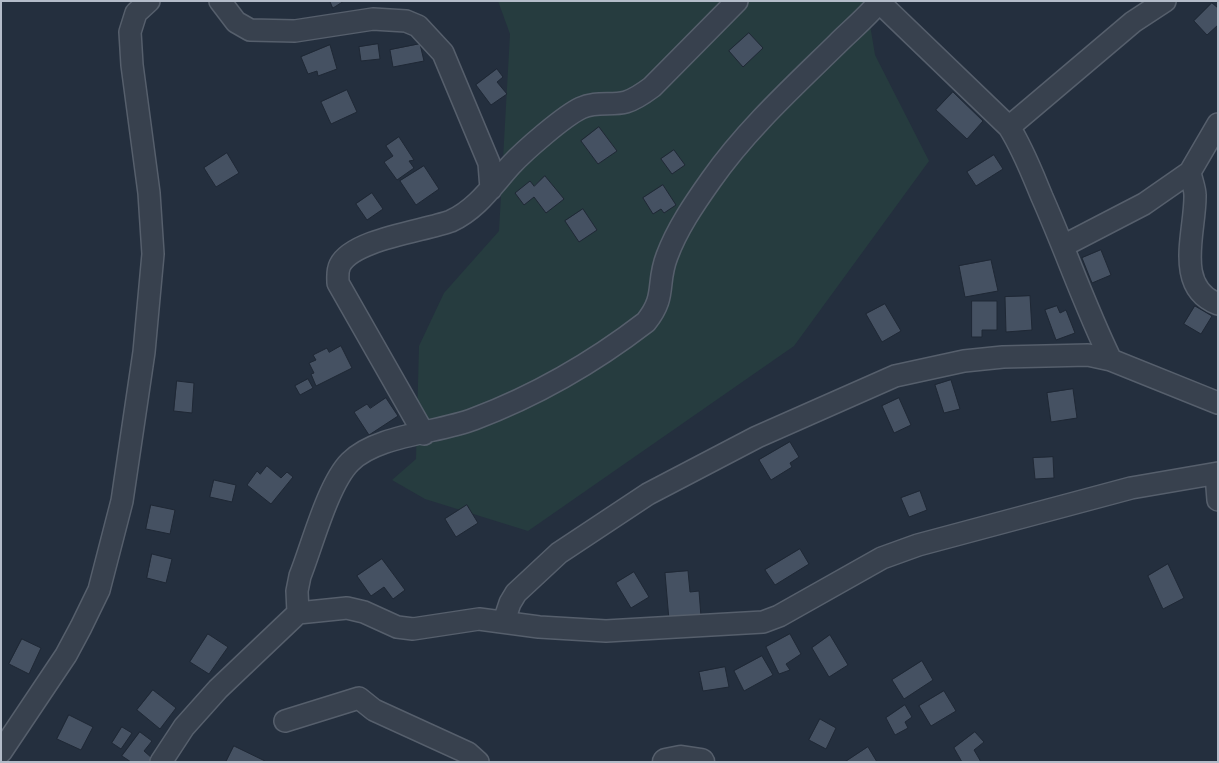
<!DOCTYPE html>
<html>
<head>
<meta charset="utf-8">
<style>
  body { margin:0 }
  #map { position:relative; width:1219px; height:763px; overflow:hidden; background:#242f3e; font-family:Poppins,sans-serif }
  canvas { display:block }
  .frame { position:absolute; inset:0; border:2px solid #b4bcc9; pointer-events:none }
</style>
</head>
<body>
<div id="map">
<canvas width="1219" height="763"></canvas>
<div class="frame"></div>
</div>
<script>
const ctx = document.querySelector('canvas').getContext('2d');
ctx.lineJoin = 'round';
function fill(path, color) { ctx.fillStyle = color; ctx.fill(path, 'evenodd'); }
function stroke(path, color, width, dash) { ctx.strokeStyle = color; ctx.lineWidth = width; ctx.lineCap = dash ? 'butt' : 'round'; ctx.setLineDash(dash || []); ctx.stroke(path); }
fill(new Path2D(`
  M498 1H866L875 55 929 161 794 346 528 531 425 499 392 480 416 459 419 346 444 293 499 231 510 34Z`), '#263c3f');
const building = new Path2D(`
  M330 1H344L333 8Z
  M1212 3 1218 8V25L1207 35 1194 21Z
  M749 33 763 48 743 67 729 51Z
  M378 44 380 59 361 61 359 47Z
  M420 44 424 61 393 67 390 50Z
  M330 45 337 69 318 76 317 71 308 74 301 57Z
  M497 69 503 77 497 82 507 94 491 105 476 85Z
  M347 90 357 112 331 124 321 102Z
  M953 92 983 121 967 139 936 110Z
  M599 127 617 151 598 164 581 141Z
  M399 137 414 160 409 161 414 168 397 180 384 162 393 156 386 146Z
  M674 150 685 165 672 174 661 159Z
  M227 153 239 173 216 187 204 168Z
  M994 155 1003 169 976 186 967 172Z
  M424 166 439 189 416 205 400 181Z
  M545 176 564 199 546 213 534 197 524 205 515 193 530 181 534 186Z
  M663 185 676 205 664 213 661 209 653 214 643 198Z
  M372 193 383 209 367 220 356 204Z
  M583 209 597 230 579 242 565 221Z
  M1101 250 1111 275 1092 283 1082 258Z
  M991 260 998 291 965 297 959 266Z
  M1030 296 1032 330 1006 332 1005 297Z
  M972 301H997V330H982V337H972Z
  M885 304 901 331 882 342 866 314Z
  M1057 306 1060 313 1066 310 1075 333 1056 340 1045 310Z
  M1195 306 1212 316 1201 334 1184 324Z
  M341 346 352 368 316 386 311 374 314 373 309 363 316 360 313 355 327 348 329 352Z
  M308 379 313 388 300 395 295 386Z
  M951 380 960 409 944 413 935 385Z
  M177 381 194 383 192 413 174 411Z
  M1073 389 1077 418 1051 422 1047 393Z
  M386 398 398 416 369 435 354 412 367 404 370 408Z
  M899 398 911 425 894 433 882 406Z
  M790 442 799 457 790 463 792 467 771 480 759 460Z
  M1053 457 1054 478 1035 479 1033 458Z
  M267 466 281 478 287 472 293 477 271 504 247 485 257 471 260 474Z
  M214 480 236 485 232 502 210 497Z
  M920 491 927 510 909 517 901 498Z
  M151 505 175 510 170 534 146 529Z
  M467 505 478 523 456 537 445 519Z
  M800 549 809 564 775 585 765 570Z
  M152 554 172 559 166 583 147 578Z
  M382 559 405 590 393 599 384 587 371 596 357 576Z
  M1168 564 1184 598 1163 609 1148 576Z
  M688 571 690 592 699 591 701 617 669 620 665 573Z
  M634 572 649 597 631 608 616 583Z
  M208 634 228 647 209 674 190 662Z
  M790 634 801 654 786 664 790 670 779 674 766 647Z
  M830 635 848 665 829 677 812 648Z
  M22 639 41 648 29 674 9 664Z
  M762 656 773 675 744 691 734 671Z
  M922 661 933 680 904 699 892 680Z
  M725 667 729 687 703 691 699 672Z
  M153 690 176 708 160 729 137 710Z
  M944 691 956 711 931 726 919 706Z
  M905 705 912 717 905 722 908 728 895 735 886 718Z
  M69 715 93 727 81 750 57 739Z
  M820 719 836 728 826 749 809 740Z
  M122 727 132 733 121 749 112 743Z
  M140 732 152 741 144 751 153 759 150 762H131L122 756Z
  M975 732 984 742 974 750 981 762H962L954 748Z
  M234 746 265 761V762H226Z
  M868 747 877 762H845Z`);
fill(building, '#455162');
stroke(building, '#1f2835', 1);
const minor = new Path2D(`
  M220 1 236 22 250 30 295 31 373 19 406 21 418 26 443 53 489 163 491 189
  M878 1 1009 127C1023 149 1032 173 1042 197 1066 251 1085 307 1111 360
  M1218 124 1190 172C1191 179 1195 188 1195 195 1196 230 1173 287 1218 304
  M1009 127 1133 22 1165 1
  M1063 246 1144 204 1190 172
  M424 434 338 283C338 277 337 271 340 265 353 239 425 231 451 221 477 209 492 186 511 165 525 150 564 116 581 108 596 101 612 106 626 102 636 99 644 93 652 87L737 1
  M1216 474 1218 500
  M298 613 297 591 300 576C312 546 328 484 350 462 376 435 438 433 474 419 535 396 594 362 646 322 667 296 656 284 667 256 677 229 694 204 711 180 746 130 793 87 837 44 851 30 867 17 880 1
  M504 621 510 603 516 593 559 553 648 494 757 437 895 376 964 361 1003 357 1088 355 1111 360 1218 403
  M285 721 359 698 374 710 468 753 478 762
  M1 752 66 655 81 627 99 590 122 501 144 352 153 254 149 193 132 65 130 32 136 13 149 1
  M161 762 184 727 218 689 298 613 347 608 364 612 397 627 413 629 479 619 539 627 606 631 763 622 779 616 882 558 918 545 1131 488 1218 473`);
const tertiary = new Path2D(`
  M666 762 681 759 701 762`);
stroke(minor, '#565f6c', 24);
stroke(tertiary, '#565f6c', 29);
stroke(minor, '#38414e', 21);
stroke(tertiary, '#38414e', 26);
</script>
</body>
</html>
